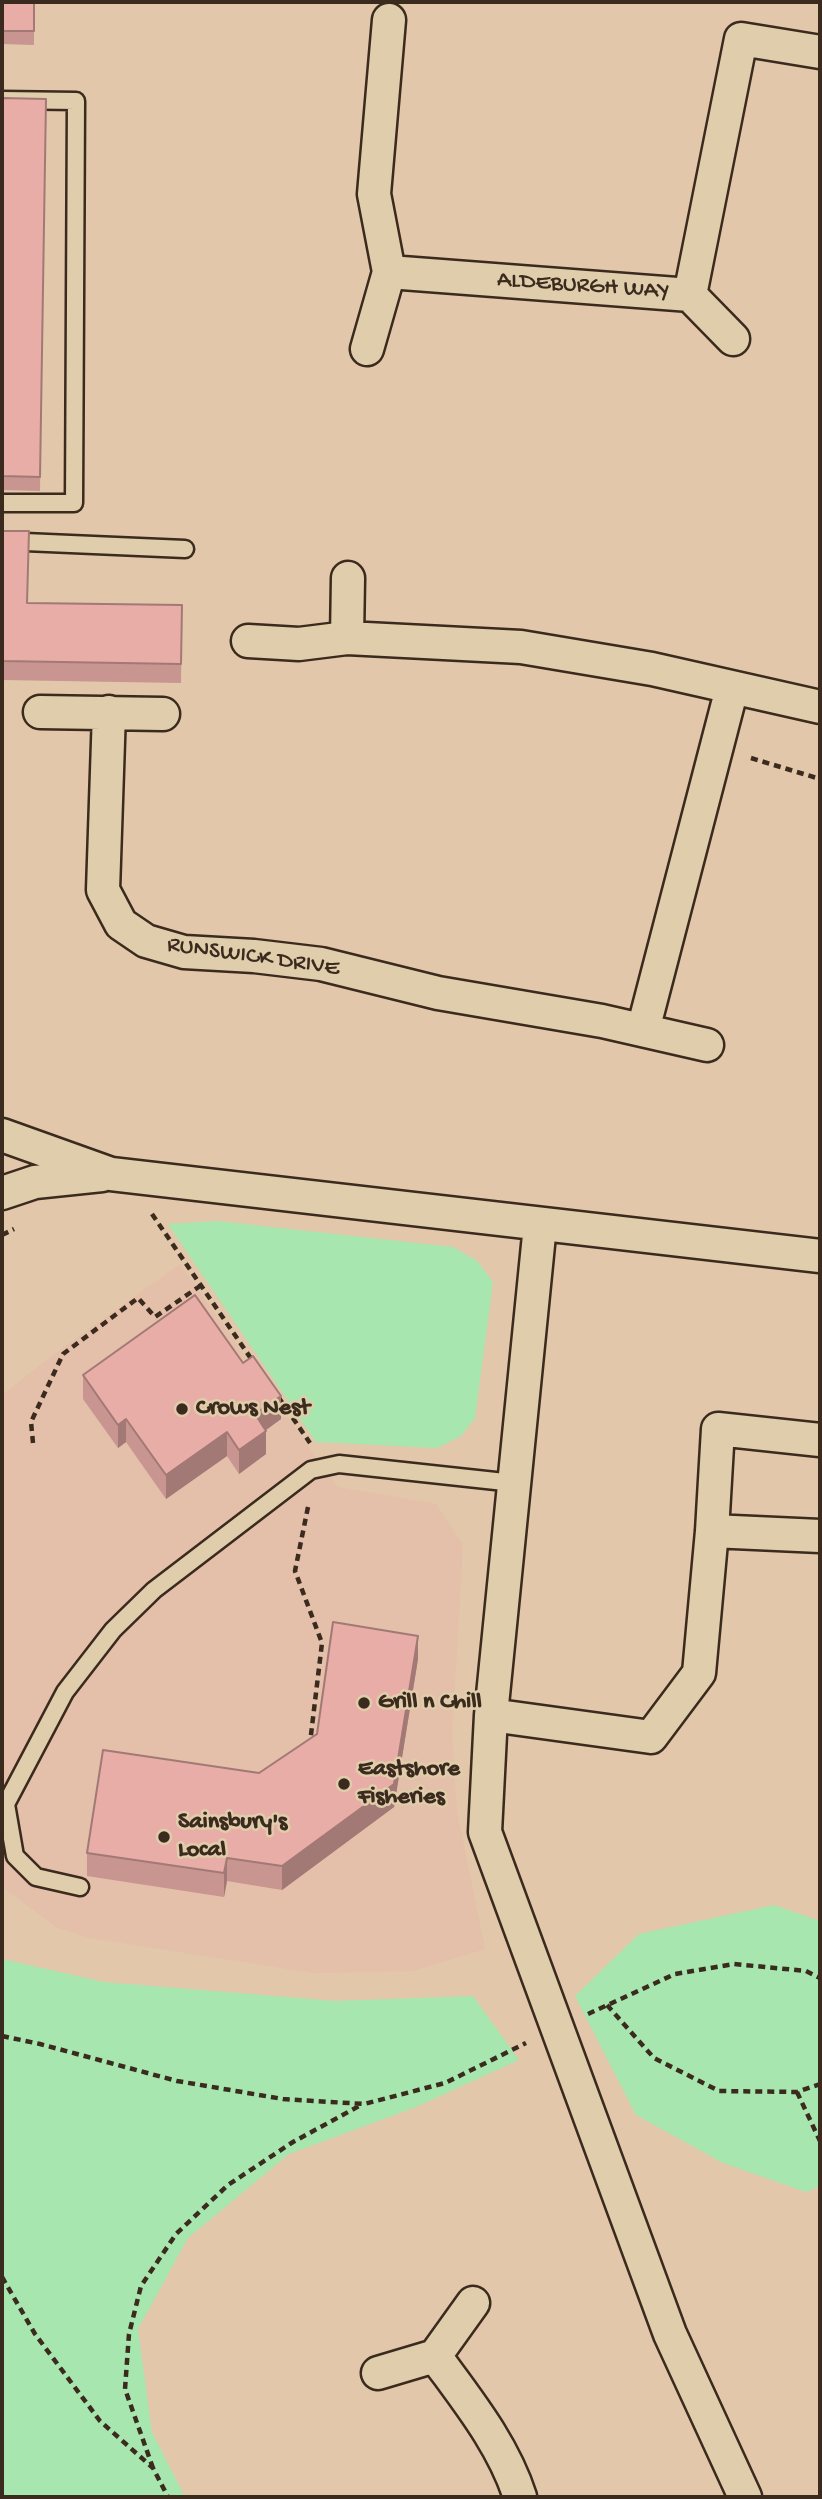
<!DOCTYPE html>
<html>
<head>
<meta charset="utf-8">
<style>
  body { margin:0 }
  #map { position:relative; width:822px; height:2499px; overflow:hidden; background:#e2c7aa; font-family:"Gochi Hand",sans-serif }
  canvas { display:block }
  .frame { position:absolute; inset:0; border:4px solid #3b2a1e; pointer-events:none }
</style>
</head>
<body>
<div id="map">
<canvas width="822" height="2499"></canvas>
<div class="frame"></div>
</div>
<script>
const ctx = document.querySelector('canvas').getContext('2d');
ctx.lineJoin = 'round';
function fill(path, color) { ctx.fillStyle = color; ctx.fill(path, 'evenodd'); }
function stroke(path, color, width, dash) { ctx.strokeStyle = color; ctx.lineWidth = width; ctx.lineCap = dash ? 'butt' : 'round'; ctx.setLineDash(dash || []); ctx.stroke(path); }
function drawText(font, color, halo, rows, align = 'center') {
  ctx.font = font + ' "Gochi Hand",sans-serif'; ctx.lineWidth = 5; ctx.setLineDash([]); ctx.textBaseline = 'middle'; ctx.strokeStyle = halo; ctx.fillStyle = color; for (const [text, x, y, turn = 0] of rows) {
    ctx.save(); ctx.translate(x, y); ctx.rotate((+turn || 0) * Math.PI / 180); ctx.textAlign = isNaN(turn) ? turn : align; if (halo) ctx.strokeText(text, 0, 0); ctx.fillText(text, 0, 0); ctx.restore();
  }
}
fill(new Path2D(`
  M180 1264 337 1487 436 1504 463 1545 452 1735 457 1812 485 1949 413 1971 314 1973 90 1938 56 1927 2 1887V1395L61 1349Z`), '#e4bfa9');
fill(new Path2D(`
  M217 1221 453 1247 477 1261 493 1282 475 1418 461 1436 437 1448 316 1442 168 1224Z
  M774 1905 820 1921V2186L806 2192 723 2163 636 2115 575 1996 639 1934Z
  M2 1959 104 1982 335 2001 473 1996 519 2060 416 2107 289 2154 188 2238 138 2329 152 2432 185 2497H2Z`), '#a7e7af');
const service = new Path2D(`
  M2 100 76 101 74 503H2
  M2 541 185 549
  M80 1887 36 1877 15 1856 6 1804 65 1692 113 1630 154 1590 311 1470 339 1464 514 1483`);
const minor = new Path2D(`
  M389 20 374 194 389 272 690 295 741 39 820 52
  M690 295 733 339
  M367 349 389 272
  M347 638 348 578
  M248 641 299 644 347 638 521 647 652 669 820 707
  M40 712 163 714
  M109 712 103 890 121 924 146 941 184 952 254 956 321 964 438 993 602 1021 707 1045
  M643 1030 732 688
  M2 1135 111 1174 820 1256
  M2 1193 35 1182 102 1175
  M540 1225 491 1715 485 1832 670 2334 745 2497
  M712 1531 820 1536
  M491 1715 651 1737 699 1673 712 1531 718 1429 820 1440
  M435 2356C467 2400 503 2444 520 2497
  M378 2373 435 2356 473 2303`);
stroke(service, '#3b2a1e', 21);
stroke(minor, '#3b2a1e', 37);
stroke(new Path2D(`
  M751 758 820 779
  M152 1214 252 1360
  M2 1235 14 1229
  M279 1398 310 1443
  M33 1443 31 1422 63 1354 138 1298 155 1317 200 1286
  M308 1507 295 1571 322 1643 310 1743
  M607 2005 654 2058 719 2091 797 2092 820 2084
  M588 2014 675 1974 734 1964 806 1971 820 1978
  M2 2036 40 2044 177 2081 283 2099 364 2104 445 2083 526 2043
  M797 2092 820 2141
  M2 2277 35 2334 100 2421 153 2468 168 2497
  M153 2468 125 2389 129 2334 141 2286 176 2234 228 2185 293 2142 361 2105`), '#3b2a1e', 4.5, [7, 5]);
stroke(service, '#e0cdab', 16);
stroke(minor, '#e0cdab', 32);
fill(new Path2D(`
  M2 2H34V45L2 44Z
  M2 98 46 99 40 491 2 490Z
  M2 531 28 603 182 605 181 683 2 680Z
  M243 1363 281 1419 266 1430V1454L239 1474 227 1456 166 1499 126 1442 118 1448 83 1399V1375Z
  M418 1659 394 1807 282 1890 227 1881 224 1897 87 1876V1853L259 1773 317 1734Z`), '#c89590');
fill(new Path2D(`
  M281 1396V1419L255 1438V1414Z
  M126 1419V1442L118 1448V1425Z
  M266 1431V1454L239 1474V1450Z
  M227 1432V1456L166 1499V1475Z
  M418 1636V1659L394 1807 282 1890V1866Z
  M227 1858V1881L224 1897V1873Z`), '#a27975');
const building = new Path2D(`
  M2 2H34V31H2Z
  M2 98 46 99 40 477 2 476Z
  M2 531H29L27 603 182 605 181 664 2 661Z
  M195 1295 243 1363 253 1356 281 1396 255 1414 266 1431 239 1450 227 1432 166 1475 126 1419 118 1425 83 1375Z
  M333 1622 418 1636 394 1784 282 1866 227 1858 224 1873 87 1853 103 1750 259 1773 317 1734Z`);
fill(building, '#e8ada7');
stroke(building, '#a27975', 2);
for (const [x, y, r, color] of [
  [182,1409,7,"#3b2a1e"],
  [364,1703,7,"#3b2a1e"],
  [344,1784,7,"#3b2a1e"],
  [164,1837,7,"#3b2a1e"]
]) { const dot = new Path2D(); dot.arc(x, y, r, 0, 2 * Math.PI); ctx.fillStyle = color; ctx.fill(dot); stroke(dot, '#e0cdab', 2.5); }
drawText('24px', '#3b2a1e', '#e0cdab', [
  ["ALDEBURGH WAY",583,287,4],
  ["RUNSWICK DRIVE",253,958,8]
]);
drawText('bold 24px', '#3b2a1e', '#e0cdab', [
  ["Crows Nest",196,1409],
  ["Grill n Chill",378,1703],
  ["Eastshore",358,1770],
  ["Fisheries",358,1798],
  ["Sainsbury's",178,1823],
  ["Local",178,1851]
], 'left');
</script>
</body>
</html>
